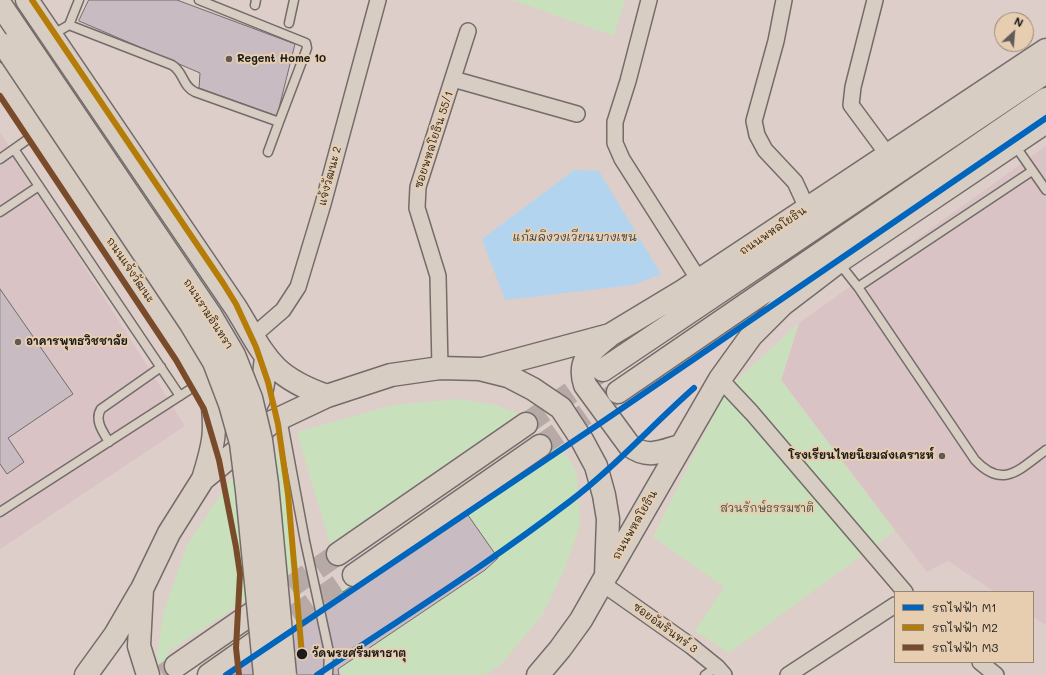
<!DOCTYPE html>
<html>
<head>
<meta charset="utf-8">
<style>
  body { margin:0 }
  #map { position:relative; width:1046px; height:675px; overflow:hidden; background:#decec9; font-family:Mali,"Playpen Sans Thai",sans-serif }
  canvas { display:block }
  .legend { position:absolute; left:894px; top:591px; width:140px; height:72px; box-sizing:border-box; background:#e8ceb0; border:1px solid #968775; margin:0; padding:5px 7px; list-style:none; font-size:12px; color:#1c1c1c }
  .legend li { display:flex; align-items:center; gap:8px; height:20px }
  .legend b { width:20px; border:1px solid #968775 }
  .north { position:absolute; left:994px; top:12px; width:40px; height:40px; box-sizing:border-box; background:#e8ceb0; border:1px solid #968775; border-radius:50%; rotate:26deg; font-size:11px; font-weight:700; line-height:16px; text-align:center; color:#1c1c1c }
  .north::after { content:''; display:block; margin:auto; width:14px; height:18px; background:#605a59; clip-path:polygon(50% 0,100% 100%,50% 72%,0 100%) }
</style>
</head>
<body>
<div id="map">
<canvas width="1046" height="675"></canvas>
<ul class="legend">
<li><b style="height:5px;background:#0065bd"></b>รถไฟฟ้า M1</li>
<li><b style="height:5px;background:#b57d08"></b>รถไฟฟ้า M2</li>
<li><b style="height:5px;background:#7a4b2a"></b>รถไฟฟ้า M3</li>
</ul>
<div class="north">N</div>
</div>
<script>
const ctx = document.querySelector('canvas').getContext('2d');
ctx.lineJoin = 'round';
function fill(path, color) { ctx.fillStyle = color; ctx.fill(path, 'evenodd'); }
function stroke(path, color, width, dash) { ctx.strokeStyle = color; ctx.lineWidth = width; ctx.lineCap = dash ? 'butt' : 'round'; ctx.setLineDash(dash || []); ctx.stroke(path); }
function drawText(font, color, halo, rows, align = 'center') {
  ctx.font = font + ' Mali,"Playpen Sans Thai",sans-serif'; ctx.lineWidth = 4; ctx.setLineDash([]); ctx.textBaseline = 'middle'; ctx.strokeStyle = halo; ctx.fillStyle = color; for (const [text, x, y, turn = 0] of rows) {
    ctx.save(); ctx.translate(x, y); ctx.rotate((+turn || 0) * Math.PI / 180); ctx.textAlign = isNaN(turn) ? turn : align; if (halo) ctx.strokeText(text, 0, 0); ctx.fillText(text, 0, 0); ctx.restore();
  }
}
fill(new Path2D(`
  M0 132 185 426 0 549Z
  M1046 146V625L1033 617V592H995L948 561 927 572 781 380 799 323Z`), '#dac3c4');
fill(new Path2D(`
  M512 0H625L614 36Z
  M799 323 781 380 895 531 729 653 695 631 724 587 653 537 726 390Z
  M458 399 495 405 518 414 330 544 297 432 393 405Z
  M269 446 278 453 299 565 167 652 180 675H166L157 657 163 614 187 545 231 479Z
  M556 446 568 457 577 474 580 526 564 570 543 614 503 662 485 675H342L325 601 463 506Z`), '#c9e0bc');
fill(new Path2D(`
  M574 170 599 171 661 274 633 285 505 300 482 239Z`), '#b2d4ef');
const building = new Path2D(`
  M89 0H177L295 44 277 116 199 88 200 73 79 21Z
  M0 289 73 394 8 438 24 462 7 474 0 464Z
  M463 508 498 558 485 570 338 669 339 675H225Z`);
fill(building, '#c8bbc1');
stroke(building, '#736c6a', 1);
stroke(new Path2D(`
  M526 424 600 372
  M540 446 616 393
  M263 606 338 554
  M266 635 354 575
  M163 675 176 666`), '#b7aaa6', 22, [22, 11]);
const lane = new Path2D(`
  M255 5 256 0
  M289 23 294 0
  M69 25 79 0
  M52 35 69 25 172 65C184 72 182 86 195 92L279 122 307 48 306 43 199 0
  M1014 144 1046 190
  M14 149 180 396
  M268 152 279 122
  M0 159 38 132
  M0 212 39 186
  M839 263 858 287 975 460C1003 490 1020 469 1046 450
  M858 287 1032 171
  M282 418 305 541 329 652 328 675
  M109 442C103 432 94 420 101 409L161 367
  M0 512 203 381
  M705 675 717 667`);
const street = new Path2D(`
  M649 0 628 81 615 122V143L622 159 699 280
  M784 0 776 41 754 121 757 135 765 150 795 182 807 208
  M875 0 853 87 851 105 888 155
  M453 79 577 114
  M253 336 283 310 298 287 323 204 378 0
  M440 368 438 276 417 208 418 187 468 31
  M720 379 752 413 905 592
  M603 584 691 646 717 667 724 675
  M980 662 996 675
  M788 675 895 605`);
const primary = new Path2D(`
  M27 0 236 308C266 357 270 376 327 396
  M0 74 211 393C217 430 214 444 203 479
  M609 336C591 351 577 360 585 385L629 445C647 459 660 452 680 446
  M483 369 610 335 683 291 1046 50
  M603 370 1046 72
  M618 392 1046 99
  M244 415C265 407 263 377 266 358
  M338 554 526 424
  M608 573 720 379 751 336 783 304 838 262 1046 122
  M354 575 540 446
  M176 666 254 612
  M86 675 115 635 140 592
  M148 675 139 646 142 589 169 533 203 479 272 422 327 396 391 375 440 368 480 369 508 376 533 389 561 408 582 440 596 466 604 495 608 519 606 576 581 620 560 649 538 675
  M209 675 266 635`);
stroke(lane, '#736c6a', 11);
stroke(street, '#736c6a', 18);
stroke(primary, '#736c6a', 25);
stroke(lane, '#d7cdc3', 8);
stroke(street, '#d7cdc3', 15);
stroke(primary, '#d7cdc3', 22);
const primaryBridge = new Path2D(`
  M0 4 211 316 234 355 251 398 261 440 267 484 285 675
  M4 45 191 324 214 362 230 404 241 443 247 491 265 675`);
stroke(primaryBridge, '#736c6a', 25, []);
stroke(primaryBridge, '#d7cdc3', 22);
stroke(new Path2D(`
  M226 675 602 422 1046 118
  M317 675C402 618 488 564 569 502 614 468 652 425 694 388`), '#0065bd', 6);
stroke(new Path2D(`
  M32 0 223 283 236 304 256 347 268 382 278 424 288 494 302 655`), '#b57d08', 6);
stroke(new Path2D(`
  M0 96 176 360 204 409 219 460 236 547 240 574 236 648 239 675`), '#7a4b2a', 6);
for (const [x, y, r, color] of [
  [229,59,4,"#605a59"],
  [18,342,4,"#605a59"],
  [942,456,4,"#605a59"],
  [302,654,6,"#1c1c1c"]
]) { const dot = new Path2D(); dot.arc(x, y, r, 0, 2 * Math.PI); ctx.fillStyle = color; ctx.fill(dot); stroke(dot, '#e8ceb0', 1.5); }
drawText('bold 11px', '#1c1c1c', '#e8ceb0', [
  ["Regent Home 10",237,59],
  ["อาคารพุทธวิชชาลัย",26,342],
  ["โรงเรียนไทยนิยมสงเคราะห์",934,456,"right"]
], 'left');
drawText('11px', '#1c1c1c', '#e8ceb0', [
  ["ซอยพหลโยธิน 55/1",434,140,-72],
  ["แจ้งวัฒนะ 2",330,176,-75],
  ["ถนนพหลโยธิน",773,231,-34],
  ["ถนนแจ้งวัฒนะ",130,270,56],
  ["ถนนรามอินทรา",208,314,57],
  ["ถนนพหลโยธิน",635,525,-60],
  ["ซอยอัมรินทร์ 3",665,628,36]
]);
drawText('11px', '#3b463a', '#e8ceb0', [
  ["สวนรักษ์ธรรมชาติ",767,509]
]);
drawText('bold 11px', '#1c1c1c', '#e8ceb0', [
  ["วัดพระศรีมหาธาตุ",312,654]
], 'left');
drawText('italic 12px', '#364149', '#e8ceb0', [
  ["แก้มลิงวงเวียนบางเขน",575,237]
]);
</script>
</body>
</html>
